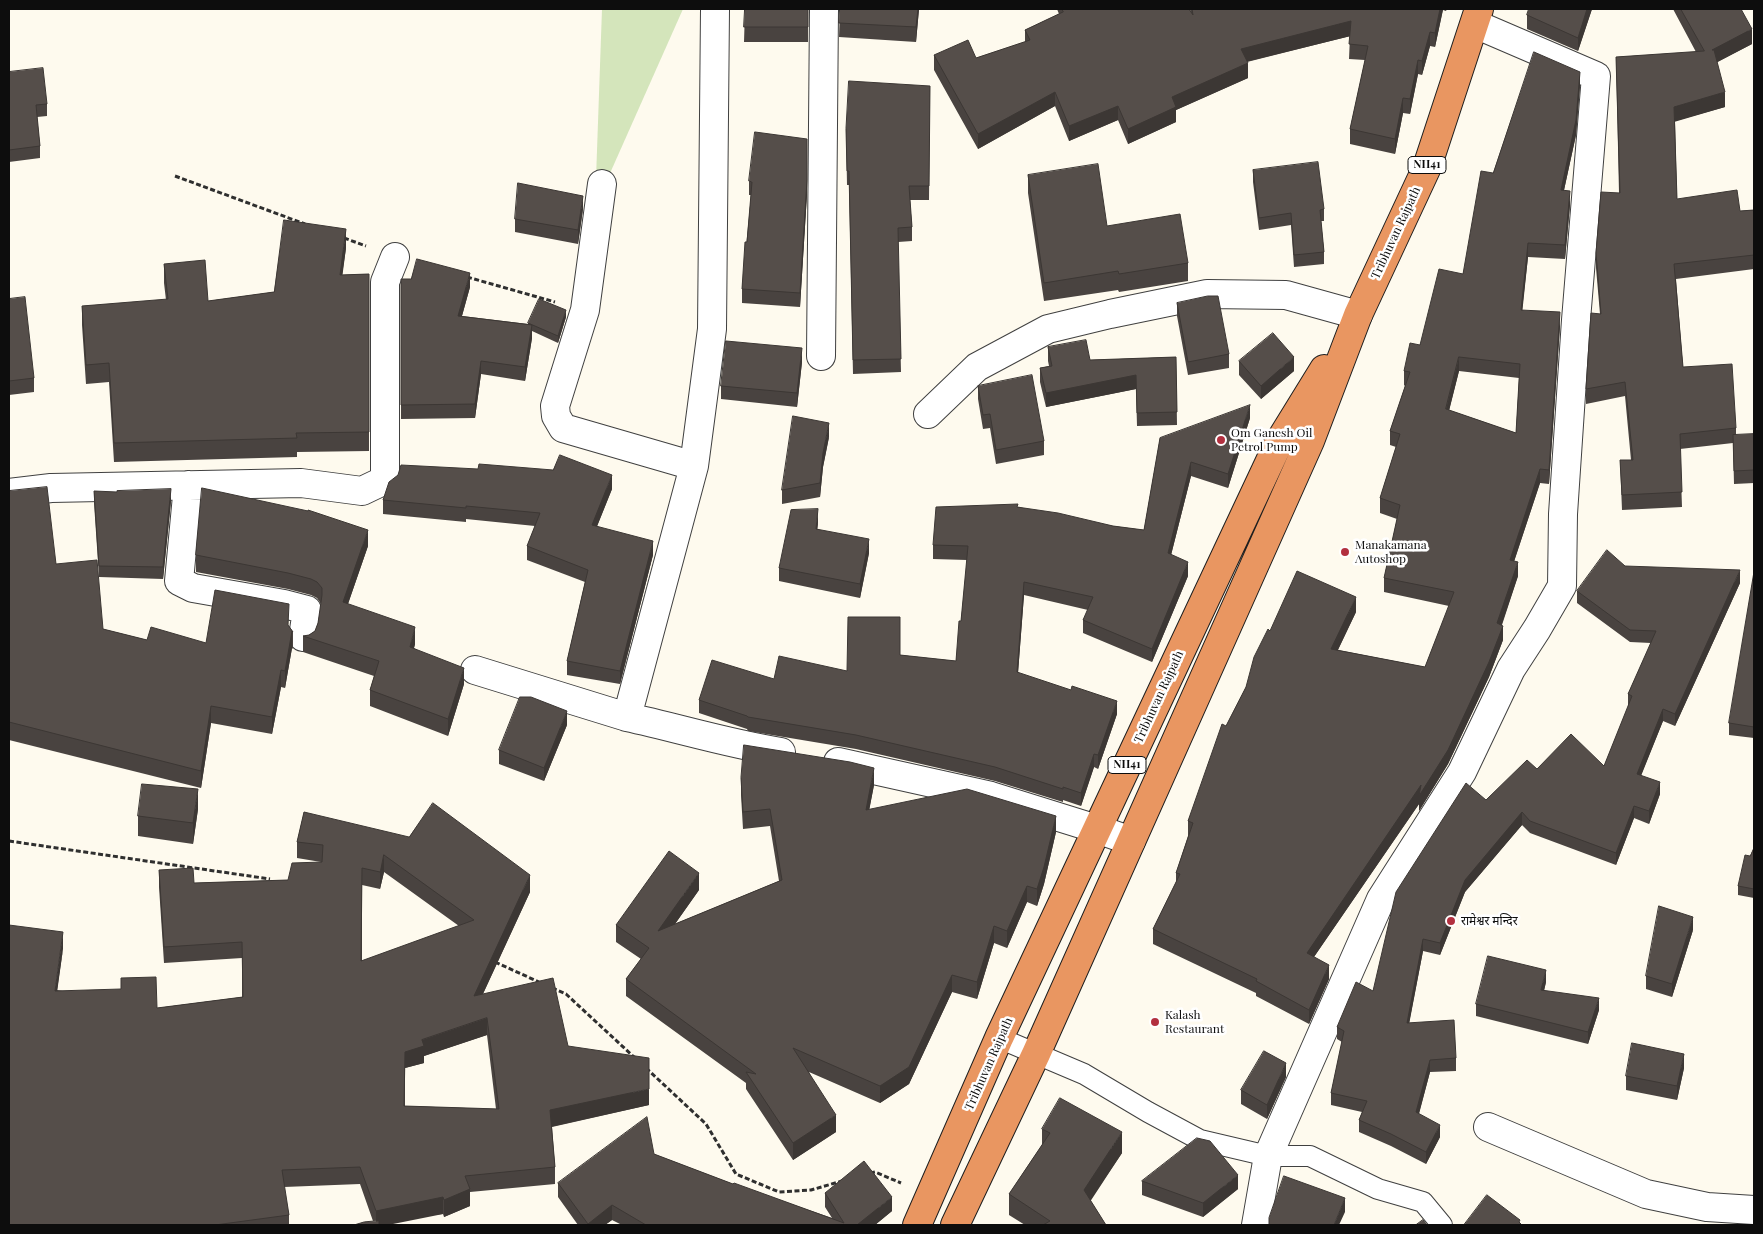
<!DOCTYPE html>
<html>
<head>
<meta charset="utf-8">
<style>
  body { margin:0 }
  #map { position:relative; width:1763px; height:1234px; overflow:hidden; background:#fefaee; font-family:"Playfair Display",serif }
  canvas { display:block }
  .frame { position:absolute; inset:0; border:10px solid #0d0d0d; pointer-events:none }
</style>
</head>
<body>
<div id="map">
<canvas width="1763" height="1234"></canvas>
<div class="frame"></div>
</div>
<script>
const ctx = document.querySelector('canvas').getContext('2d');
ctx.lineJoin = 'round';
function fill(path, color) { ctx.fillStyle = color; ctx.fill(path, 'evenodd'); }
function stroke(path, color, width, dash) { ctx.strokeStyle = color; ctx.lineWidth = width; ctx.lineCap = dash ? 'butt' : 'round'; ctx.setLineDash(dash || []); ctx.stroke(path); }
function drawText(font, color, halo, rows, align = 'center') {
  ctx.font = font + ' "Playfair Display","Noto Sans Devanagari",serif'; ctx.lineWidth = 5; ctx.setLineDash([]); ctx.textBaseline = 'middle'; ctx.strokeStyle = halo; ctx.fillStyle = color; for (const [text, x, y, turn = 0] of rows) {
    ctx.save(); ctx.translate(x, y); ctx.rotate((+turn || 0) * Math.PI / 180); ctx.textAlign = isNaN(turn) ? turn : align; if (halo) ctx.strokeText(text, 0, 0); ctx.fillText(text, 0, 0); ctx.restore();
  }
}
fill(new Path2D(`
  M602 9H683L595 207Z`), '#d4e5bb');
const lane = new Path2D(`
  M999 1038 1084 1074 1148 1112 1200 1140 1268 1156H1310L1378 1189 1423 1202 1442 1225`);
const street = new Path2D(`
  M821 356 824 9
  M928 414 977 367 1048 329 1110 314 1207 294 1286 295 1358 315
  M694 466 712 329 715 9
  M188 485 179 581 193 588 284 604 307 610 303 637
  M9 493 51 488 301 483 362 491 385 480V282L395 257
  M475 670 627 717 694 466 563 428 556 416 555 406 585 310 602 184
  M627 717C678 728 729 744 781 752
  M838 762 991 796 1097 829 1131 841
  M1488 1127 1646 1194 1707 1207 1754 1210
  M1256 1225 1268 1156 1381 899 1462 772 1511 669 1537 629 1562 586 1563 514 1576 320 1596 76 1475 24`);
const highway = new Path2D(`
  M917 1225 999 1038 1279 442 1324 369
  M955 1225 1036 1054 1310 441 1358 315 1427 167 1479 9`);
stroke(lane, '#404040', 22);
stroke(street, '#404040', 30);
stroke(highway, '#1e1e1e', 30);
stroke(new Path2D(`
  M175 176 305 224
  M344 238 366 246
  M467 277 555 302
  M9 841 270 879
  M495 962 539 982
  M552 988 566 994 634 1057
  M646 1068 706 1124 736 1174 779 1192 811 1190 842 1181
  M870 1173 875 1172 901 1183`), '#2f2f2f', 3, [5, 2.5]);
stroke(lane, '#fff', 20);
stroke(street, '#fff', 28);
stroke(highway, '#e99661', 28);
fill(new Path2D(`
  M745 9H808V42H744Z
  M840 9H919L916 42 839 37Z
  M1057 9H1189L1191 11 1190 9H1447L1446 11 1443 10 1435 47 1430 46 1422 75 1418 74 1410 114 1403 113 1395 154 1350 144V129L1365 60 1349 59 1350 36 1247 62 1248 78 1176 110V122L1128 144 1118 120 1069 141 1055 106 978 149 934 70V55L976 58 1025 42V30L1059 14Z
  M1529 9H1592L1578 51 1527 29V15Z
  M1673 9H1741L1752 44 1717 62 1725 107 1675 121 1677 199 1740 211 1754 210V269L1676 279 1683 367 1736 428V435L1754 434V483L1734 484 1733 443 1680 449 1682 507 1622 510 1620 460H1631L1625 396 1586 404V389L1600 314 1596 268V253L1619 193 1616 57 1696 52Z
  M9 72 47 104V116L37 117 40 146V158L9 162V164Z
  M930 86 929 200H910L912 227V241L898 242 901 372 853 374 849 185H847L846 129Z
  M1580 86 1576 135 1564 190 1570 205 1565 259 1528 257 1522 310 1560 326 1549 484 1540 483 1514 561 1518 576 1502 625 1503 640 1489 677 1448 764 1419 811V804L1314 957 1329 979 1309 1024 1256 996V993L1153 944V929L1176 882V873L1188 836V821L1226 726 1246 687 1270 631 1356 612 1338 650 1425 667 1449 606 1384 592V578L1397 519 1380 513V498L1396 447 1390 445V431L1405 386 1404 385V371L1463 274 1493 173ZM1459 371 1519 378 1516 433 1449 410Z
  M1253 170 1324 209V221H1321L1324 252V264L1294 267 1291 225 1259 230 1253 182Z
  M1028 175 1107 226 1188 263V281L1119 292 1118 290 1044 301 1028 193Z
  M749 181 807 194 800 307 742 303V289L751 195H749Z
  M583 209 578 244 515 232V219Z
  M346 248 342 275 369 274V451L297 452V457L114 462 109 382 86 384 82 325V306L166 300 164 283V264L208 301 274 292Z
  M401 279 470 287 462 316 528 324V323L566 317 558 343 532 331V338L525 381 481 374 475 418 401 419Z
  M9 299 34 378V392L9 395Z
  M1177 303 1229 354V368L1188 375 1177 316Z
  M1048 347 1090 360 1176 357 1177 425 1137 426 1136 389 1046 407 1040 382V368L1049 366 1048 361Z
  M1239 361 1294 371 1261 399 1239 375Z
  M802 362 797 407 721 399V386Z
  M978 386 1044 441V455L996 464 990 428 983 429 978 399Z
  M1250 418 1228 488 1191 476 1171 555 1188 576 1152 662 1083 633V620L1088 610 1024 595 1018 673 1117 714 1098 769 1094 767 1081 806 1063 800V802L995 781 856 749 748 731 747 729 699 713V700L774 679 847 671 900 655 956 661 961 621 967 560 933 559V545L1018 507 1113 526 1144 530 1160 438Z
  M829 437 823 467 820 497 782 504V490Z
  M612 489 597 526 653 555 620 684 567 675V661L585 582 527 560V546L535 526 466 519V522L383 514V500Z
  M9 491 56 564 103 629 147 640 206 643 289 626 293 632V649L292 648 285 688 281 687 272 734 211 723 201 788 9 740Z
  M94 491 171 501 163 579 99 577 94 503Z
  M818 523 817 529 869 553 860 598 779 581V568Z
  M368 546 348 604 415 644 414 648 464 684 448 736 370 706V690L374 676 303 652V636L309 635 315 631 318 623 321 604 317 598 311 595 288 589 196 572V555Z
  M1625 566 1740 583 1675 726 1663 721 1641 775 1660 794 1649 824 1634 818 1616 865 1530 833 1522 825 1465 892 1440 955 1423 951 1409 1023 1456 1058V1071L1430 1072 1419 1114 1440 1137 1426 1164 1391 1146 1359 1132V1120L1362 1112 1331 1105V1093L1342 1042 1337 1039V1027L1373 991 1486 800 1537 769 1604 766 1628 707V694L1651 643 1630 642 1577 603V591Z
  M1754 572V738L1729 735V723Z
  M567 725 544 781 499 764V750Z
  M741 778 874 785 869 810 1056 832 1044 884 1037 906 1027 902 1007 948 994 943 977 999 952 992 909 1084 880 1103 809 1072 836 1132 793 1160 746 1089V1083L626 996V979L641 959 616 942V925L699 890 675 924 779 881 770 826 743 829 741 795Z
  M198 809 193 844 138 836V816Z
  M304 812 530 892 483 994 568 1046 649 1105 552 1127 555 1167V1184L470 1192V1206L444 1217 443 1214 373 1221 360 1184 284 1187 289 1215V1225H9L63 949 57 990 157 1008 242 997V958L164 963 159 887V870L194 883 288 880 321 862 297 858V842ZM384 872 459 926 362 961V885L380 889ZM487 1035 496 1109 405 1106V1068L424 1063V1056Z
  M1754 848V898L1738 895V886L1750 856Z
  M1693 930 1672 997 1646 989V976Z
  M1546 982 1544 991 1599 1010 1588 1044 1476 1016V1004Z
  M1684 1068 1677 1100 1626 1090V1076Z
  M1286 1077 1267 1119 1241 1104V1090Z
  M1042 1129 1122 1153 1090 1200 1106 1225H1025L1009 1215V1194L1042 1145Z
  M654 1154 733 1184 832 1218 825 1207V1193L892 1211 875 1225H622L612 1220 605 1225H578L558 1197V1183Z
  M1142 1181 1238 1189 1203 1217 1142 1195Z`), '#494340');
fill(new Path2D(`
  M918 9H919L916 42V27Z
  M1440 9H1443L1435 47V33Z
  M1587 9H1592L1578 51V38Z
  M1351 21V36L1241 63V49Z
  M1752 29V44L1712 65V50Z
  M1430 32V46L1422 75V61Z
  M1418 60V74L1410 114V99Z
  M1248 63V78L1176 110V122L1128 144V129L1172 97Z
  M1580 72V86L1576 135 1561 204V190Z
  M1055 92V106L978 149V134Z
  M1725 92V107L1674 122V107Z
  M1403 98V113L1395 154V139Z
  M1118 106V120L1069 141V126Z
  M807 139V194L800 307V293Z
  M1570 191V205L1565 259V245Z
  M583 196V209L578 244V230Z
  M346 229V248L340 294V275Z
  M1528 243V257L1521 324V310Z
  M470 273V287L458 330V316Z
  M566 310V317L558 343V336Z
  M1560 312V326L1549 484V470Z
  M532 325V338L525 381V367Z
  M802 348V362L797 407V393Z
  M1294 357V371L1261 399V386Z
  M1459 357V371L1446 423V409Z
  M481 361V374L475 418V404Z
  M1136 375V389L1046 407V393Z
  M1250 405V418L1228 488V474Z
  M829 423V437L823 467 820 497V483L823 453Z
  M1191 462V476L1168 567V553Z
  M1540 469V483L1510 574V560Z
  M612 475V489L592 539V525Z
  M171 489V501L163 579V567Z
  M818 509V523L816 543V529Z
  M368 530V546L343 618V602Z
  M869 539V553L860 598V584Z
  M653 541V555L620 684V671Z
  M1188 562V576L1152 662V649Z
  M1518 562V576L1497 638V623Z
  M1740 570V583L1675 726V714Z
  M1024 582V595L1017 686V672Z
  M1356 597V612L1331 664V649Z
  M1503 626V640L1489 677 1448 764 1419 811V804L1307 967V953Z
  M415 627V644L410 663V647Z
  M292 631V648L285 688V671Z
  M464 668V684L448 736V719Z
  M281 670V687L272 734V717Z
  M1117 701V714L1098 769V755Z
  M211 706V723L201 788V771Z
  M1663 709V721L1637 786V774Z
  M567 711V725L544 781V768Z
  M1094 754V767L1081 806V793Z
  M874 768V785L866 827V810Z
  M1660 782V794L1649 824V811Z
  M198 789V809L193 844V823Z
  M1634 806V818L1616 865V853Z
  M1522 812V825L1465 892 1440 955V943L1465 880Z
  M1056 816V832L1044 884 1037 906V889Z
  M384 855V872L380 889V872Z
  M699 873V890L658 948V931Z
  M530 875V892L474 1013V996Z
  M1027 886V902L1007 948V931Z
  M1693 917V930L1672 997V984Z
  M994 926V943L977 999V982Z
  M63 932V949L55 1007V991Z
  M1423 939V951L1407 1035V1023Z
  M1329 965V979L1309 1024V1010Z
  M1546 970V982L1541 1002V990Z
  M952 975V992L909 1084 880 1103V1086Z
  M1599 998V1010L1588 1044V1032Z
  M487 1018V1035L424 1056V1063L405 1068V1052L422 1040Z
  M1684 1054V1068L1677 1100V1086Z
  M1430 1060V1072L1416 1124V1112Z
  M1286 1063V1077L1267 1119V1105Z
  M649 1089V1105L550 1127V1110Z
  M836 1115V1132L793 1160V1143Z
  M1440 1125V1137L1426 1164V1152Z
  M1122 1132V1153L1084 1211V1190Z
  M1238 1175V1189L1203 1217V1203Z
  M470 1189V1206L444 1217V1200Z
  M443 1197V1214L388 1225H376V1211Z
  M892 1197V1211L875 1225H857Z
  M1345 1198V1212L1339 1225H1334Z
  M612 1205V1220L605 1225H588V1224Z`), '#3c3734');
const building = new Path2D(`
  M745 9H808V27H744Z
  M840 9H918L916 27 839 23Z
  M1062 9H1189L1193 15 1192 9H1440L1435 33 1430 32 1422 61 1418 60 1410 99 1403 98 1395 139 1350 129 1368 46 1349 44 1351 21 1241 49 1248 63 1172 97 1176 107 1128 129 1118 106 1069 126 1055 92 978 134 934 55 968 40 976 58 1030 40 1025 30 1063 12Z
  M1529 9H1587L1578 38 1527 15Z
  M1681 9H1741L1752 29 1712 50H1714L1725 92 1674 107 1677 199 1737 190 1740 211 1754 210V255L1674 264 1683 367 1732 364 1736 428 1680 434 1682 492 1622 495 1620 460H1633L1625 382 1586 389 1591 313 1601 314 1596 253 1601 192 1620 193 1616 57 1704 51Z
  M1534 52 1580 72 1576 120 1561 190 1570 191 1565 245 1528 243 1521 310 1560 312 1549 470 1540 469 1510 560 1518 562 1497 623 1503 626 1489 662 1448 750 1419 796 1421 785 1307 953 1329 965 1309 1010 1256 981 1257 979 1153 929 1180 874 1176 873 1193 823 1188 821 1222 724 1226 726 1246 687 1254 657 1268 629 1270 631 1297 571 1356 597 1331 649 1425 667 1454 592 1384 578 1400 505 1380 498 1400 434 1390 431 1410 372 1404 371 1410 343 1420 345 1439 269 1463 274 1481 171 1493 173ZM1459 357 1520 364 1516 433 1446 409Z
  M43 68 47 104 36 105 40 146 9 150V151V72Z
  M849 81 930 86 929 186H909L912 227 898 228 901 359 853 360 849 171H847L846 129Z
  M755 132 807 139V180L800 293 742 289 745 242H747L752 182 749 181Z
  M1318 162 1324 209 1320 210 1324 252 1294 255 1291 213 1259 218 1253 170Z
  M1098 164 1107 226 1180 214 1188 263 1119 274 1118 271 1044 283 1028 175Z
  M518 183 583 196 578 230 515 219Z
  M284 220 346 229 340 275 369 274V432L296 433 297 438 114 443 109 363 86 365 82 306 168 299 164 264 205 260 208 301 274 292Z
  M417 259 470 273 458 316 532 325 525 367 481 361 475 404 401 405V279H411Z
  M1208 296H1218L1229 354 1188 362 1177 303Z
  M25 297 34 378 9 381V299Z
  M539 299 566 310 558 336 528 323Z
  M1273 333 1294 357 1261 386 1239 361Z
  M1086 340 1090 360 1176 357 1177 412 1137 413 1136 375 1046 393 1040 368 1052 366 1048 347Z
  M726 341 802 348 797 393 721 386Z
  M1032 375 1044 441 996 450 990 414 983 415 978 386Z
  M1250 405 1228 474 1191 462 1168 553 1188 562 1152 649 1083 620 1093 597 1024 582 1017 672 1071 690 1072 686 1117 701 1098 755 1094 754 1081 793 1063 787V789L995 767 856 735 748 717 747 716 699 700 712 660 774 679 779 656 847 671 848 617H900V655L956 661 959 621H961L968 546 933 545 936 507 1018 504 1017 507 1058 513 1113 526 1144 530 1160 438Z
  M793 416 829 423 823 453 820 483 782 490Z
  M1754 434V470L1734 471 1733 435Z
  M560 455 612 475 592 525 653 541 620 671 567 661 588 570 527 546 540 513 466 506V508L383 500 389 482 398 475 401 465 478 469 479 464 553 470Z
  M47 487 56 564 97 560 103 629 147 640 151 627 206 643 215 590 289 604 288 625 293 632 292 631 285 671 281 670 272 717 211 706 201 771 9 722V491Z
  M202 488 308 511V510L368 530 343 602 415 627 410 647 464 668 448 719 370 690 379 661 303 636 309 635 315 631 318 623 322 595V588L317 582 311 579 288 573 196 555Z
  M171 489 163 567 99 566 94 491 117 492V491Z
  M818 509 816 529 869 539 860 584 779 568 791 510Z
  M1607 550 1625 566 1740 570 1675 714 1663 709 1637 774 1660 782 1649 811 1634 806 1616 853 1530 821 1522 812 1465 880 1440 943 1423 939 1407 1023 1454 1020 1456 1058 1430 1060 1416 1112 1440 1125 1426 1152 1391 1134 1359 1120 1367 1101 1331 1093 1344 1031 1337 1027 1356 982 1373 991 1396 892 1466 783 1486 800 1527 760 1537 769 1571 734 1604 766 1632 696 1628 694 1656 631 1630 630 1577 591Z
  M1754 572V727L1729 723Z
  M520 697H531L567 711 544 768 499 750Z
  M744 745 850 762 874 768 866 810 967 789 1056 816 1044 867 1037 889 1027 886 1007 931 994 926 977 982 952 975 909 1067 880 1086 793 1048 836 1115 793 1143 746 1072 756 1074 626 979 649 948 616 925 669 851 699 873 658 931 782 880 770 809 743 812 741 778Z
  M142 784 198 789 193 823 138 816Z
  M433 803 530 875 474 996 553 978 568 1046 649 1058V1089L550 1110 555 1167 465 1176 470 1189 444 1200 443 1197 376 1211 360 1167 282 1170 289 1215 215 1225H9V925L63 932 55 991 121 989V978L156 977 157 1008 243 997 242 942 164 947 159 870 193 868 194 883 288 880 292 863 322 862 323 845 297 842 304 812 409 837ZM384 855 474 920 361 961 362 868 380 872ZM487 1018 499 1109 404 1106 405 1052 424 1046 422 1040Z
  M1754 848V889L1738 886 1745 855 1750 856Z
  M1659 906 1693 917 1672 984 1646 976Z
  M1488 956 1546 970 1541 990 1599 998 1588 1032 1476 1004Z
  M1632 1043 1684 1054 1677 1086 1626 1076Z
  M1264 1051 1286 1063 1267 1105 1241 1090Z
  M1060 1098 1122 1132 1084 1190 1106 1225H1043L1050 1221 1009 1194 1050 1133 1042 1129Z
  M647 1117 654 1154 733 1184 734 1183 844 1223 825 1193 864 1161 892 1197 857 1225H646L612 1205 588 1224 558 1183Z
  M1197 1138 1210 1141 1238 1175 1203 1203 1142 1181Z
  M1284 1176 1345 1198 1334 1225H1269V1218Z
  M1487 1195 1520 1220 1519 1222 1522 1225H1464Z
  M1423 1220 1427 1225H1416Z
  M379 1221V1225H354L364 1222Z`);
fill(building, '#554e4a');
stroke(building, '#3c3734', 1);
for (const [x, y, r, color] of [
  [1221,440,5,"#b2303f"],
  [1345,552,5,"#b2303f"],
  [1451,921,5,"#b2303f"],
  [1155,1022,5,"#b2303f"]
]) { const dot = new Path2D(); dot.arc(x, y, r, 0, 2 * Math.PI); ctx.fillStyle = color; ctx.fill(dot); stroke(dot, '#fff', 2); }
for (const [x, y, w] of [
  [1427,165,38],
  [1127,765,38]
]) { const box = new Path2D(); box.roundRect(x - w / 2, y - 8.5, w, 17, 4); ctx.fillStyle = '#fff'; ctx.fill(box); stroke(box, '#0d0d0d', 1); }
drawText('bold 11px', '#0d0d0d', null, [
  ["NH41",1427,165],
  ["NH41",1127,765]
]);
drawText('12px', '#0d0d0d', '#fff', [
  ["Tribhuvan Rajpath",1396,233,-65],
  ["Tribhuvan Rajpath",1159,697,-65],
  ["Tribhuvan Rajpath",989,1064,-66]
]);
drawText('12px', '#0d0d0d', '#fff', [
  ["Om Ganesh Oil",1231,433],
  ["Petrol Pump",1231,447],
  ["Manakamana",1355,545],
  ["Autoshop",1355,559],
  ["रामेश्वर मन्दिर",1461,921],
  ["Kalash",1165,1015],
  ["Restaurant",1165,1029]
], 'left');
</script>
</body>
</html>
